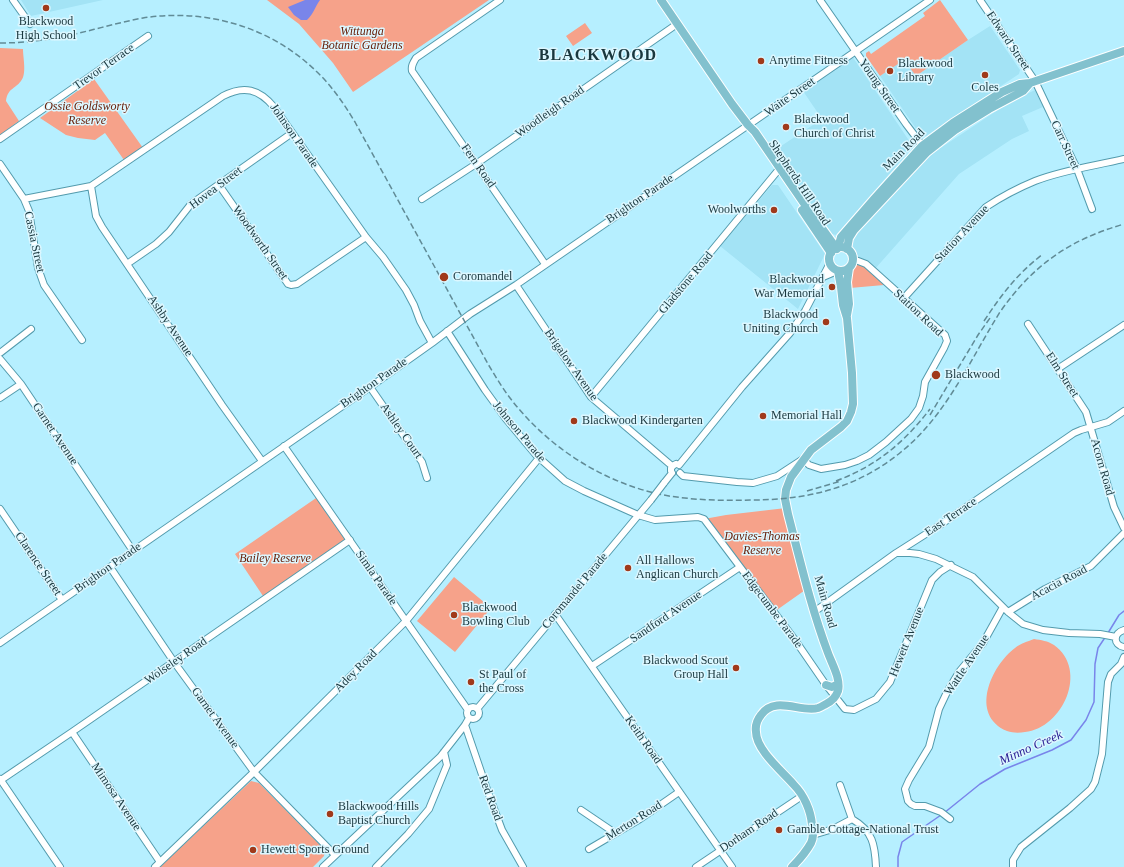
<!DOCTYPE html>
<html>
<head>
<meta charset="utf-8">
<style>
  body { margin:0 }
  canvas { display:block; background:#b6efff }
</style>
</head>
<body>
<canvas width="1124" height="867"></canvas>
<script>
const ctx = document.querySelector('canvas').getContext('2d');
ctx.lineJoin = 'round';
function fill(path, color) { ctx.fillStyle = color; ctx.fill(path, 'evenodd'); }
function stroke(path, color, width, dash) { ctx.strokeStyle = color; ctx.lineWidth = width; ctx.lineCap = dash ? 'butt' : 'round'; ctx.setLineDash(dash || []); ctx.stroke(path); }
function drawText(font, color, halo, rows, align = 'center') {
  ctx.font = font + ' "Times New Roman",serif'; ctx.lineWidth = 3; ctx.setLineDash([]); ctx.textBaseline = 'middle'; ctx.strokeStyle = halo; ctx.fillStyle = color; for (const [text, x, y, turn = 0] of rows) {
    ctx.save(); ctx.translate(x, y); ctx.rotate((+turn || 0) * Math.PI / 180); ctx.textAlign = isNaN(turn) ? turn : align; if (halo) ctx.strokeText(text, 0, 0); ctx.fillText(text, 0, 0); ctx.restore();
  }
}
fill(new Path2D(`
  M21 0H103L31 16Z
  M990 26 1020 70 1019 74 926 136 919 133 880 76 904 60 916 76 968 40Z
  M852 56 912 145 911 149 836 235 832 234 775 150 822 119 803 91Z
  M1035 90 1043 107 1022 116 1029 131 1012 139 959 174 874 270 849 248 850 240 927 158 942 147 1010 102Z
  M772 185H778L825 254 798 309 720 246Z`), '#a3e3f5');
fill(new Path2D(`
  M267 0H489L353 92 333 63 299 24Z
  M940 0 968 40 916 76 904 60 880 76 866 56V53L869 51 871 54 925 16 923 13Z
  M585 23 592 33 573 46 566 36Z
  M0 48 23 49C23 58 27 74 21 81 14 90 8 88 6 101L19 121 0 135Z
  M94 79 143 148 124 160 105 133 95 140 78 138 66 135 40 118Z
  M858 263 864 266 884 285 850 288 852 273Z
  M319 496 350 540 265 599 235 554Z
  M786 508 808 588 774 612 704 519 726 515Z
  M454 577 491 608 455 652 417 621Z
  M1034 639C1041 640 1048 641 1054 645 1089 670 1063 728 1025 732 1019 733 1013 733 1007 731 969 715 991 666 1015 648 1021 643 1027 642 1034 639Z
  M251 781 259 783 325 850 324 856 313 867H160Z`), '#f6a28a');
fill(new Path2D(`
  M305 0H320C315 7 314 13 307 20H301L294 15 288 7Z`), '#7985ea');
stroke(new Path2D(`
  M1108 633 1119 615 1124 611
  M944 813 980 784 1005 769 1052 750 1071 740 1086 720 1094 702 1095 664 1098 648 1106 636
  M898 867V857L902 842 941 815`), '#7985ea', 1.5);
const minor = new Path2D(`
  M13 0 30 24
  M500 0 416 58C413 63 411 66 412 71L545 264
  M820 0 906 124 925 149
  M980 0 1035 81 1077 169 1092 209
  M0 139 148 36
  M0 164 24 199 29 211 38 268 44 285 82 340
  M219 185 288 284 291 285 297 284 366 237
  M91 186 96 216 102 227 222 405 262 461
  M24 199 91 186 223 96C244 85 259 89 274 107L366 237 383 257 406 290 414 305 420 321 432 343
  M422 199 476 164 677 24
  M127 264 156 244 169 232 191 204 292 133
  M823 277 837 271
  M516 285 591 397 672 466
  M903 299 986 207C1001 197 1018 188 1035 181 1063 170 1094 166 1124 159
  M1028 324 1086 412 1114 507 1124 528
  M447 331 485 390 506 419 536 455 565 481 584 491 638 515 655 520 698 517 704 519 795 640 826 685 845 709 854 710 876 699 890 682 932 580 940 572 951 565
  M0 353 31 329
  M0 359 21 384 133 551
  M1059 368 1124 325
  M370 387 422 462 427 478
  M591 397 780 168
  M0 398 21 384
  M284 446 468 710
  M679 465 742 387 790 333 805 311 830 263
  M672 473 671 471V468L674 465 676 464
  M680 473 683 476 737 482 753 483 777 476 803 459 809 465 821 469 845 465 857 461 869 455 886 442 911 419 919 408 923 396 925 382 944 348 947 341 945 335 866 264 853 259
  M664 483 672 473
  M0 509 62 600
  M898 553H910L919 554 936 559 973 577 1008 612 1023 624 1043 630 1069 633 1100 634 1116 637
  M110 567 174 662 254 772 335 855
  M814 612 896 553 940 525 1074 433 1081 430 1108 422 1124 411
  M1008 612 1045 589 1091 566 1124 533
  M555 614 732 867
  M1124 630C1113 633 1113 645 1124 647
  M0 643 370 387 432 343 470 314 516 285 930 0
  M592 666 740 567
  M467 713a6 6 0 1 1 12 0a6 6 0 1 1-12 0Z
  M477 709 651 500
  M465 725 490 798 502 830 523 867
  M72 732 160 862
  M0 779 60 867
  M1 780 72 732 350 540
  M840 785 852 819
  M581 810 615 833
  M852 819C873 831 875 845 876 867
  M950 819 941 812 925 806H915L911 804 908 801 905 789 909 780 929 747 939 709 947 692 959 672 983 643 1003 607
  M813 835 833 829 852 819
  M589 849 640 819 679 792
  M155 867 254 772 406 621 539 458
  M323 867 440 757 465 725 469 718
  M376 867 408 834 429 809 447 765 444 752
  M696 867 802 796
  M1013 867V860L1021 847 1070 808 1091 789 1095 782 1102 754 1108 682 1111 674 1121 664 1124 657`);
const major = new Path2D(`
  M661 0 732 104 748 125 755 132 803 202 837 249
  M802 210 831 253
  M829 259a12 12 0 1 1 24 0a12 12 0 1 1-24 0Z
  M838 248 841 237 874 199 922 146 953 123 1002 92 1020 84 1030 83 1124 51
  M847 249 849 238 854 230 927 152 955 130 989 109 1023 91 1030 83
  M847 315 849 304 847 282 849 268
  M826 685 832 687 838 684
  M792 867C799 860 806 852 811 843 814 837 813 832 812 825 811 811 804 795 794 785 783 772 756 750 756 732 755 725 757 720 761 715 775 695 801 713 818 708 821 707 824 705 826 704 832 701 836 697 838 691 841 679 832 664 828 653 811 608 800 560 788 514L785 499 786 490 791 477 811 450 841 427 847 421 851 412 853 404 852 373 847 318 843 305 841 287 838 271`);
stroke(minor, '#539bad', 8);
stroke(major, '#fff', 10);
stroke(minor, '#fff', 6);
stroke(major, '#82c1ce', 8);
stroke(new Path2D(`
  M0 43C20 43 40 41 60 37 88 32 115 23 143 18 206 8 271 27 316 71 332 86 344 104 355 122L488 364C494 374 500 384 507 394 545 446 605 485 669 496 695 500 723 501 750 500 806 500 856 489 901 452 946 416 970 360 1000 312 1033 265 1069 240 1124 224
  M984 321C1002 294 1017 274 1043 254
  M930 415 978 335 990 318
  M836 481C876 466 904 443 930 409
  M807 491 841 481`), '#618b96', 1.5, [6, 3]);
const minorBridge = new Path2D(`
  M651 500 664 483`);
stroke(minorBridge, '#539bad', 8, []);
stroke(minorBridge, '#fff', 6);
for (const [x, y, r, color] of [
  [46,8,4,"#a0391a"],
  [761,61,4,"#a0391a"],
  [890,71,4,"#a0391a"],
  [985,75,4,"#a0391a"],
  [786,127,4,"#a0391a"],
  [774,210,4,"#a0391a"],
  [444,277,5,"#a0391a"],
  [832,287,4,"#a0391a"],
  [826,322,4,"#a0391a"],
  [936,375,5,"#a0391a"],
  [763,416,4,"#a0391a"],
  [574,421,4,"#a0391a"],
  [628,568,4,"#a0391a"],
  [454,615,4,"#a0391a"],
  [736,668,4,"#a0391a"],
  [471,682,4,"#a0391a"],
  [330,814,4,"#a0391a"],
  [779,830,4,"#a0391a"],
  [253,850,4,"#a0391a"]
]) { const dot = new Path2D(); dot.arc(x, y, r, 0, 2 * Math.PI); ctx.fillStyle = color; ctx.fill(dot); stroke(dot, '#dcf7ff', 1.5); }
drawText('12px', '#19373e', '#dcf7ff', [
  ["Blackwood",46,22,"center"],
  ["High School",46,36,"center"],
  ["Anytime Fitness",769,61],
  ["Blackwood",898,64],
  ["Library",898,78],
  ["Coles",985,88,"center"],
  ["Blackwood",794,120],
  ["Church of Christ",794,134],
  ["Woolworths",766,210,"right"],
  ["Coromandel",453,277],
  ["Blackwood",824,280,"right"],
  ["War Memorial",824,294,"right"],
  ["Blackwood",818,315,"right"],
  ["Uniting Church",818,329,"right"],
  ["Blackwood",945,375],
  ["Memorial Hall",771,416],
  ["Blackwood Kindergarten",582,421],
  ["All Hallows",636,561],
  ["Anglican Church",636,575],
  ["Blackwood",462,608],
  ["Bowling Club",462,622],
  ["Blackwood Scout",728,661,"right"],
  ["Group Hall",728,675,"right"],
  ["St Paul of",479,675],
  ["the Cross",479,689],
  ["Blackwood Hills",338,807],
  ["Baptist Church",338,821],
  ["Gamble Cottage-National Trust",787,830],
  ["Hewett Sports Ground",261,850]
], 'left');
drawText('italic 12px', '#68200a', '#dcf7ff', [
  ["Wittunga",362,32],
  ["Botanic Gardens",362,46],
  ["Ossie Goldsworty",87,107],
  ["Reserve",87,121],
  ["Davies-Thomas",762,537],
  ["Reserve",762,551],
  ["Bailey Reserve",275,559]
]);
drawText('12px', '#19373e', '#dcf7ff', [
  ["Edward Street",1008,41,56],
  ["Trevor Terrace",104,67,-35],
  ["Young Street",879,86,55],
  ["Waite Street",790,97,-35],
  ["Woodleigh Road",550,112,-35],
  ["Johnson Parade",294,136,55],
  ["Carr Street",1065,145,65],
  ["Main Road",904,150,-45],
  ["Fern Road",478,166,55],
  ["Shepherds Hill Road",799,183,56],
  ["Hovea Street",216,188,-37],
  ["Brighton Parade",640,199,-34],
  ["Station Avenue",962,234,-47],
  ["Cassia Street",34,242,78],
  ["Woodworth Street",260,243,55],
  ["Gladstone Road",686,283,-50],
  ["Station Road",918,313,43],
  ["Ashby Avenue",170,326,56],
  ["Brigalow Avenue",571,365,55],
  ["Elm Street",1062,375,57],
  ["Brighton Parade",374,383,-35],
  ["Ashley Court",401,431,55],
  ["Johnson Parade",519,432,50],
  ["Garnet Avenue",55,434,56],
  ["Acorn Road",1102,467,74],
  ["East Terrace",951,517,-34],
  ["Clarence Street",38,564,56],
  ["Brighton Parade",108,568,-35],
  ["Simla Parade",376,578,55],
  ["Acacia Road",1059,583,-28],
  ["Coromandel Parade",575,591,-50],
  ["Main Road",825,602,74],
  ["Edgecumbe Parade",772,610,53],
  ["Sandford Avenue",666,617,-34],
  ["Hewett Avenue",907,642,-68],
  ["Wolseley Road",176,661,-35],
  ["Wattle Avenue",967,665,-56],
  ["Adey Road",356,671,-45],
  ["Garnet Avenue",215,718,54],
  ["Keith Road",643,740,55],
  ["Mimosa Avenue",116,797,56],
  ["Red Road",490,798,70],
  ["Merton Road",634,821,-32],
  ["Dorham Road",749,831,-34]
]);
drawText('italic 13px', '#2a1d94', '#dcf7ff', [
  ["Minno Creek",1031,748,-24]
]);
ctx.letterSpacing = '1px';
drawText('bold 16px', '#19373e', '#dcf7ff', [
  ["BLACKWOOD",598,56]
]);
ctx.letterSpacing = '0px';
</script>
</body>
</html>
